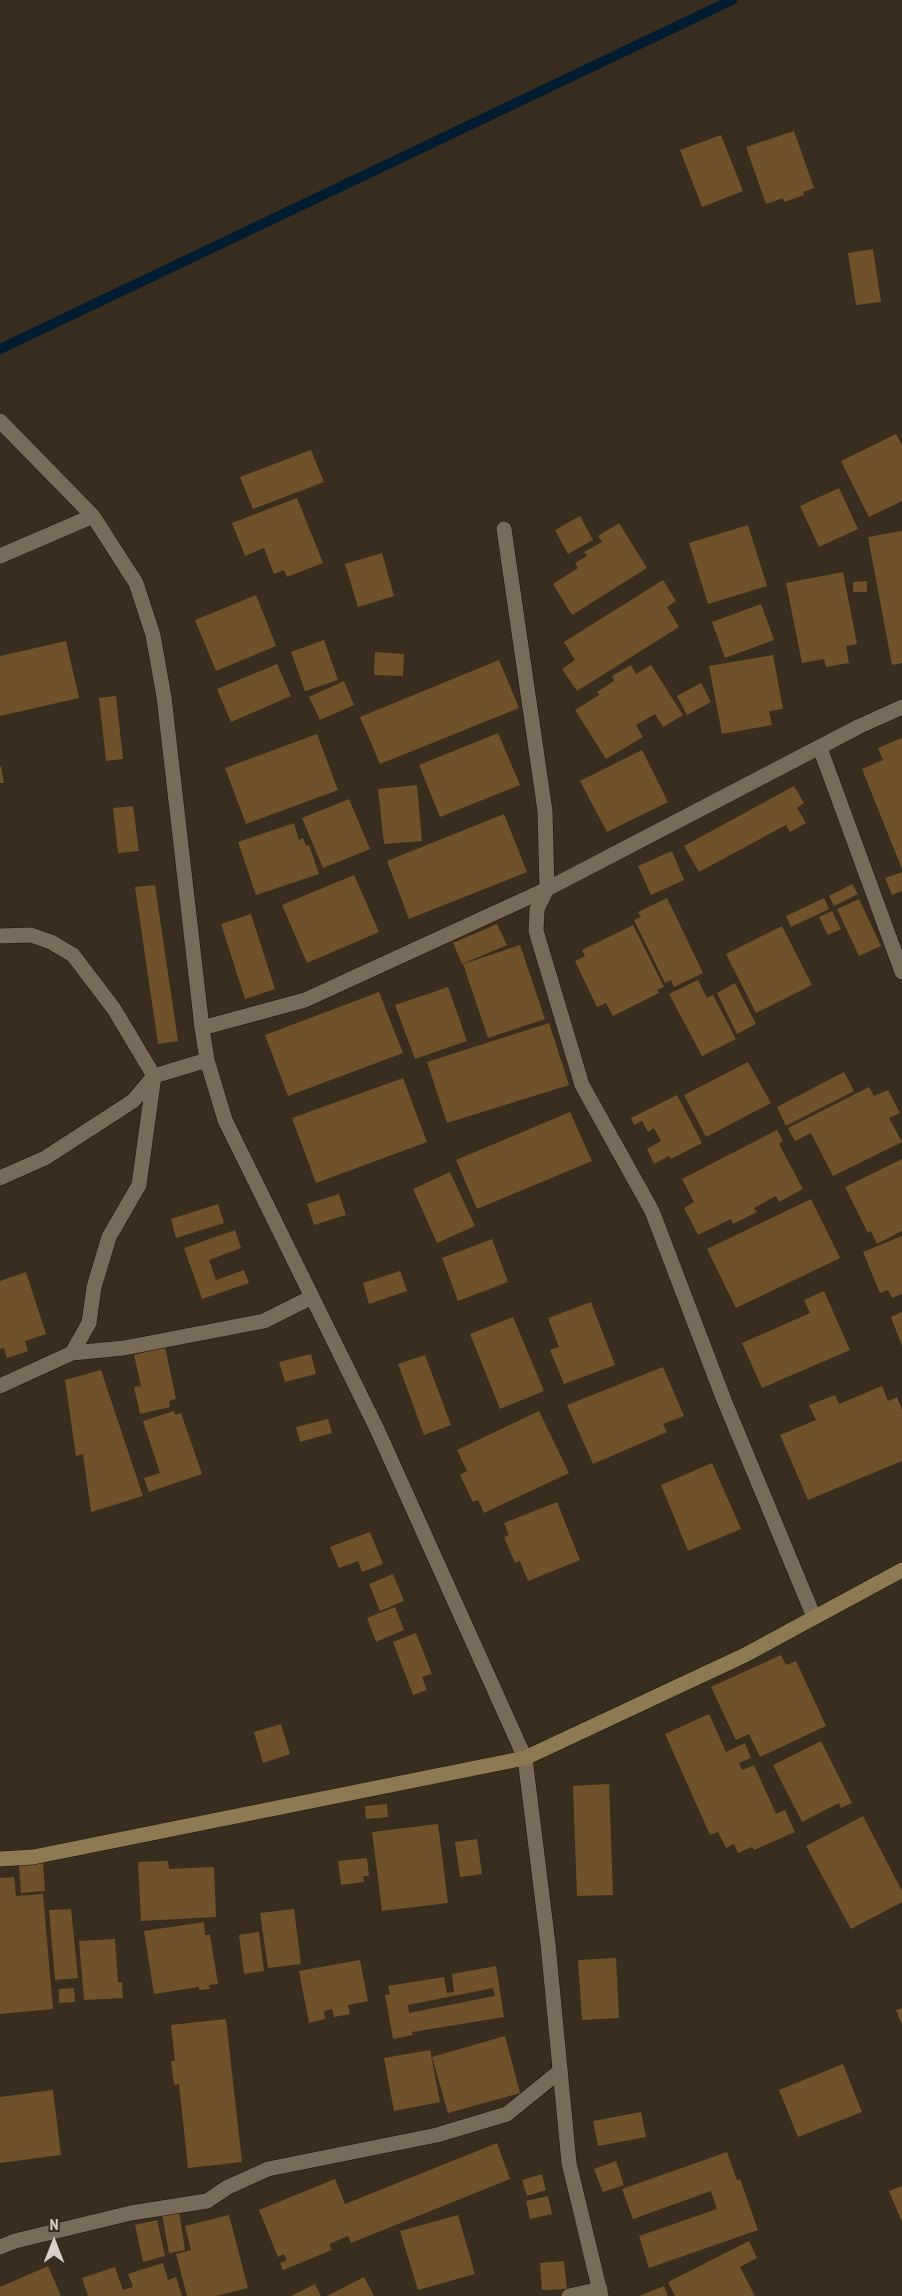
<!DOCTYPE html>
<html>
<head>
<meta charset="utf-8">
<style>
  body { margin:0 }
  #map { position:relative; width:902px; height:2296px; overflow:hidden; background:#382d1e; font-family:"PT Sans Narrow",sans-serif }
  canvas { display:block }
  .north { position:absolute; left:24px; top:2212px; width:60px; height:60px; -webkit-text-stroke:4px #382d1e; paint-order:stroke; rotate:0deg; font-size:16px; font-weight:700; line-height:24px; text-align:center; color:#d9d1c8 }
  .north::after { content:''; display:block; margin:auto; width:21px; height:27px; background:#d9d1c8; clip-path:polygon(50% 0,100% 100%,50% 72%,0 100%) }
</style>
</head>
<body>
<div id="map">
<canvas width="902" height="2296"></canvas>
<div class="north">N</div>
</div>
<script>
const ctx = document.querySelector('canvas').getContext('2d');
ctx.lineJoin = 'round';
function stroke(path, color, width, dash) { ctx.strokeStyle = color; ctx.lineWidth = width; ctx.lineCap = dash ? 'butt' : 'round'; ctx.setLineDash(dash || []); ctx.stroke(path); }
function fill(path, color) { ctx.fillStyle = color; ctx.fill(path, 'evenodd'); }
stroke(new Path2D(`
  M0 349 732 0`), '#001c31', 10);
fill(new Path2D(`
  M794 131 814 188 803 192 804 195 784 202 783 198 766 204 746 147Z
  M721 135 743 191 702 207 680 150Z
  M873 249 881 302 856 305 848 253Z
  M896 434 902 445V501L869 517 841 461Z
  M311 450 324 482 253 509 240 477Z
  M839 488 858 529 819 547 800 506Z
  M297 498 323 563 287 577 284 570 274 574 264 548 245 556 232 523Z
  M580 516 593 540 568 554 555 530Z
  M619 523 647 568 572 615 553 584 578 568 575 563 587 556 584 552 602 542 598 536Z
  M748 525 767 586 708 604 689 543Z
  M902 531V663L892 665 868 537Z
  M382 553 394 596 358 607 345 564Z
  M843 572 857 644 846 646 849 663 826 667 824 659 802 663 786 583Z
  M663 580 676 601 667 607 679 627 577 691 562 669 575 660 564 642Z
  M867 581V592H853V582Z
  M256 595 276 646 216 671 195 620Z
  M761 604 774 640 725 658 712 622Z
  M324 640 338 680 305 691 291 652Z
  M66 641 79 698 0 716V656Z
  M375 652 404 654 403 676 374 675Z
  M773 655 783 709 769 711 772 725 722 734 709 666Z
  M499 660 519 708 380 764 360 717Z
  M277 664 291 696 231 722 217 689Z
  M631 665 636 674 651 665 683 715 663 727 655 714 636 725 643 737 606 759 575 710 599 695 597 692 614 681 612 676Z
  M344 681 354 705 320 720 309 697Z
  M701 683 711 702 687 715 677 696Z
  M116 696 123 759 106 761 99 698Z
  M498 733 520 785 440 817 419 765Z
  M317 734 338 790 246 824 225 768Z
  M902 738V869L862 769 883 760 878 748Z
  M642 750 668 802 607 832 580 781Z
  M1 766 4 783H0V767Z
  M417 785 422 841 384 844 378 789Z
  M794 786 804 803 797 808 806 823 790 832 786 825 699 872 684 846Z
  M349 799 370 849 323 868 302 818Z
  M133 806 139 851 118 853 113 808Z
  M504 814 527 872 409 919 387 861Z
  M294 823 299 840 303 838 306 846 309 845 319 874 256 895 238 842Z
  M672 851 684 880 651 895 638 866Z
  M902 872V891L892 895 885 878Z
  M354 875 379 932 307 963 282 905Z
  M852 884 858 894 834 906 829 896Z
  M155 885 178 1041 158 1044 135 887Z
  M667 898 703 973 674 987 671 980 665 983 634 920 641 917 638 912Z
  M824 898 829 909 791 927 786 916Z
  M859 899 881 946 859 956 837 909Z
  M832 911 841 929 828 935 819 917Z
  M251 914 275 989 245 999 221 924Z
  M497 924 507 945 462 964 453 943Z
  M633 925 664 987 657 990 659 993 613 1016 606 1003 597 1007 575 961 585 956 582 950Z
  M782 926 812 985 756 1013 726 954Z
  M520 945 545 1019 488 1038 463 964Z
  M698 980 707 998 713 995 736 1039 702 1056 669 994Z
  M735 983 756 1024 737 1034 717 993Z
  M448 987 467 1041 415 1059 395 1005Z
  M379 992 403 1053 288 1096 265 1035Z
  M549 1023 569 1085 447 1123 427 1062Z
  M748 1062 771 1103 706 1137 684 1095Z
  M844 1072 854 1091 786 1126 777 1107Z
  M403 1078 427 1142 316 1183 292 1118Z
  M869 1087 874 1096 888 1090 900 1113 889 1118 902 1142 833 1176 811 1133 795 1141 788 1128Z
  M677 1095 702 1143 671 1159 669 1156 654 1164 647 1149 661 1141 654 1128 648 1132 642 1121 634 1125 631 1118Z
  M570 1112 592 1161 477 1209 456 1160Z
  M777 1130 783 1141 779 1144 803 1189 779 1202 776 1196 754 1208 757 1212 733 1224 731 1219 698 1235 684 1208 694 1202 682 1179Z
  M902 1159V1231L877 1244 871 1231 868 1233 845 1187Z
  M450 1172 475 1226 437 1243 413 1189Z
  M339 1194 346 1215 314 1225 307 1204Z
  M811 1199 840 1258 736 1308 707 1249Z
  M218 1204 224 1223 176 1238 171 1219Z
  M235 1230 241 1248 209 1260 216 1280 244 1270 249 1283 202 1299 184 1248Z
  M902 1236V1294L892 1298 888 1290 880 1293 863 1252Z
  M492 1239 508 1282 458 1301 442 1258Z
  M400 1271 407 1291 369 1304 363 1283Z
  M26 1272 46 1334 25 1341 28 1351 7 1358 4 1348 0 1349V1281Z
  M824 1291 850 1350 762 1388 742 1343 810 1313 804 1300Z
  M591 1302 615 1365 564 1384 550 1350 559 1347 548 1318Z
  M902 1312V1346L891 1317Z
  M513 1317 544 1391 500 1409 470 1334Z
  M165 1347 176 1399 169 1401 170 1407 140 1414 134 1387 141 1386 134 1355Z
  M311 1354 316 1374 285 1382 279 1362Z
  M425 1355 451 1425 424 1435 398 1364Z
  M663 1367 684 1416 663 1424 667 1432 593 1464 567 1405Z
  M101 1370 143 1496 91 1512 83 1454 76 1456 65 1380Z
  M882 1386 888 1401 897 1397 902 1410V1461L808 1500 780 1435 816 1420 809 1405 835 1395 839 1404Z
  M174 1411 175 1415 181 1413 202 1474 149 1492 144 1478 160 1473 143 1421Z
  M539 1411 569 1473 484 1513 478 1500 473 1502 460 1475 467 1471 457 1450Z
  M328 1419 332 1433 300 1442 296 1427Z
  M712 1463 741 1529 688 1551 661 1485Z
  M557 1502 580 1560 528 1581 520 1561 515 1563 504 1537 509 1535 504 1523Z
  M370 1532 383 1564 362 1572 358 1561 339 1568 330 1547Z
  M393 1574 404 1601 380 1611 369 1584Z
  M395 1607 404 1630 376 1642 367 1618Z
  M416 1633 432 1674 422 1677 427 1690 413 1695 393 1642Z
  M781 1655 786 1665 796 1661 826 1726 760 1757 749 1734 736 1740 711 1687Z
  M709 1714 726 1752 745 1743 751 1758 739 1763 742 1770 754 1765 776 1814 785 1810 795 1832 754 1850 752 1847 738 1853 734 1844 726 1848 718 1832 710 1835 665 1734Z
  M281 1724 290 1754 263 1763 254 1732Z
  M821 1741 852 1803 841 1808 839 1803 802 1822 773 1765Z
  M609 1784 613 1895 577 1896 573 1786Z
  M387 1804 388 1817 366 1819 365 1806Z
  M863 1816 902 1891V1902L851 1929 806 1846Z
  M438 1824 448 1903 382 1911 372 1832Z
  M477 1839 482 1874 460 1877 455 1842Z
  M367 1858 369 1876H363L364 1882 341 1885 338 1861Z
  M168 1861 169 1869 214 1867 216 1917 141 1921 138 1862Z
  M43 1862 45 1891 21 1893 19 1865Z
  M14 1877 16 1896 43 1894 53 2009 0 2014V1878Z
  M71 1909 78 1978 55 1980 49 1910Z
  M294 1909 301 1964 268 1968 260 1913Z
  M204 1922 205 1935H210L218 1984 209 1985 210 1989 199 1990V1987L154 1994 144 1931Z
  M259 1932 264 1971 244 1974 239 1935Z
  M115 1939 118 1982H122L123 1998 84 2000 79 1941Z
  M616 1958 619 2018 582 2020 578 1960Z
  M360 1960 368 2001 348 2005 350 2014 334 2017 332 2009 324 2011 325 2019 309 2023 299 1971Z
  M496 1966 504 2017 412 2032 413 2035 393 2039 385 1995 390 1994 388 1986 444 1977 447 1993 454 1992 452 1974ZM493 1988 495 1996 409 2013 408 2005Z
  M74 1988 75 2002 59 2003V1989Z
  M902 2008V2025L896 2010Z
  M226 2019 242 2162 188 2168 179 2084 174 2085 171 2061H175L171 2025Z
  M505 2036 520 2093 448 2113 432 2057Z
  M430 2050 440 2102 394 2111 384 2058Z
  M843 2064 862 2112 798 2137 779 2090Z
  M53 2090 61 2155 0 2163V2097Z
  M641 2112 646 2137 598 2146 593 2121Z
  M497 2143 510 2179 351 2243 348 2236 329 2244 332 2250 283 2270 280 2263 287 2260 284 2254 278 2257 259 2210 335 2179 345 2204Z
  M727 2152 737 2180 740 2179 758 2230 649 2268 639 2236 717 2209 711 2191 633 2219 622 2189Z
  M616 2161 624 2185 603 2192 594 2169Z
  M542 2174 546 2190 527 2196 522 2180Z
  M902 2186V2222L889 2191Z
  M548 2196 552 2214 530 2219 526 2201Z
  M179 2211 185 2250 169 2253 162 2214Z
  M229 2215 248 2288 216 2296H187L176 2254 191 2250 185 2226Z
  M458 2215 475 2274 418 2290 400 2231Z
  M157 2220 165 2256 143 2262 135 2225Z
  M749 2241 757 2258 740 2267 755 2296H675L668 2282Z
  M564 2261 567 2289 542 2290 540 2263Z
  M163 2263 168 2280 176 2277 182 2296H88L82 2278 115 2267 123 2290 133 2287 128 2274Z
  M48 2266 61 2296H0V2287Z
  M364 2277 374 2296H327Z
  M315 2284 321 2296H291Z
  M664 2286 668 2296H639Z`), '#6f5229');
const street = new Path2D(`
  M0 421 93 516 136 583 153 635 164 697 202 1028 207 1060 225 1120 377 1429 525 1758 548 1944 569 2163 601 2296
  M504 529 545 811 547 889 537 909 536 931 582 1085 652 1211 724 1400 814 1617
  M0 556 93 516
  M820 748 902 972
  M0 936 31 935 51 942 73 955 114 1009 154 1076 139 1185 109 1237 94 1287 89 1323 72 1353 124 1348 264 1321 312 1297
  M202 1028 305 1000 547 889 858 727 902 707
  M0 1178 45 1158 133 1101 154 1076 207 1060
  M0 1386 72 1353
  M0 2247 15 2241 131 2213 207 2201 228 2187 268 2169 437 2135 507 2114 560 2071
  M569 2296 600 2289`);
const secondary = new Path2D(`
  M0 1859 33 1857 525 1758 745 1655 902 1570`);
stroke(street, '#1f1507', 16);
stroke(secondary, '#1f1507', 16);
stroke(street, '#786b5a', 15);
stroke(secondary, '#8c7b52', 15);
</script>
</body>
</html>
